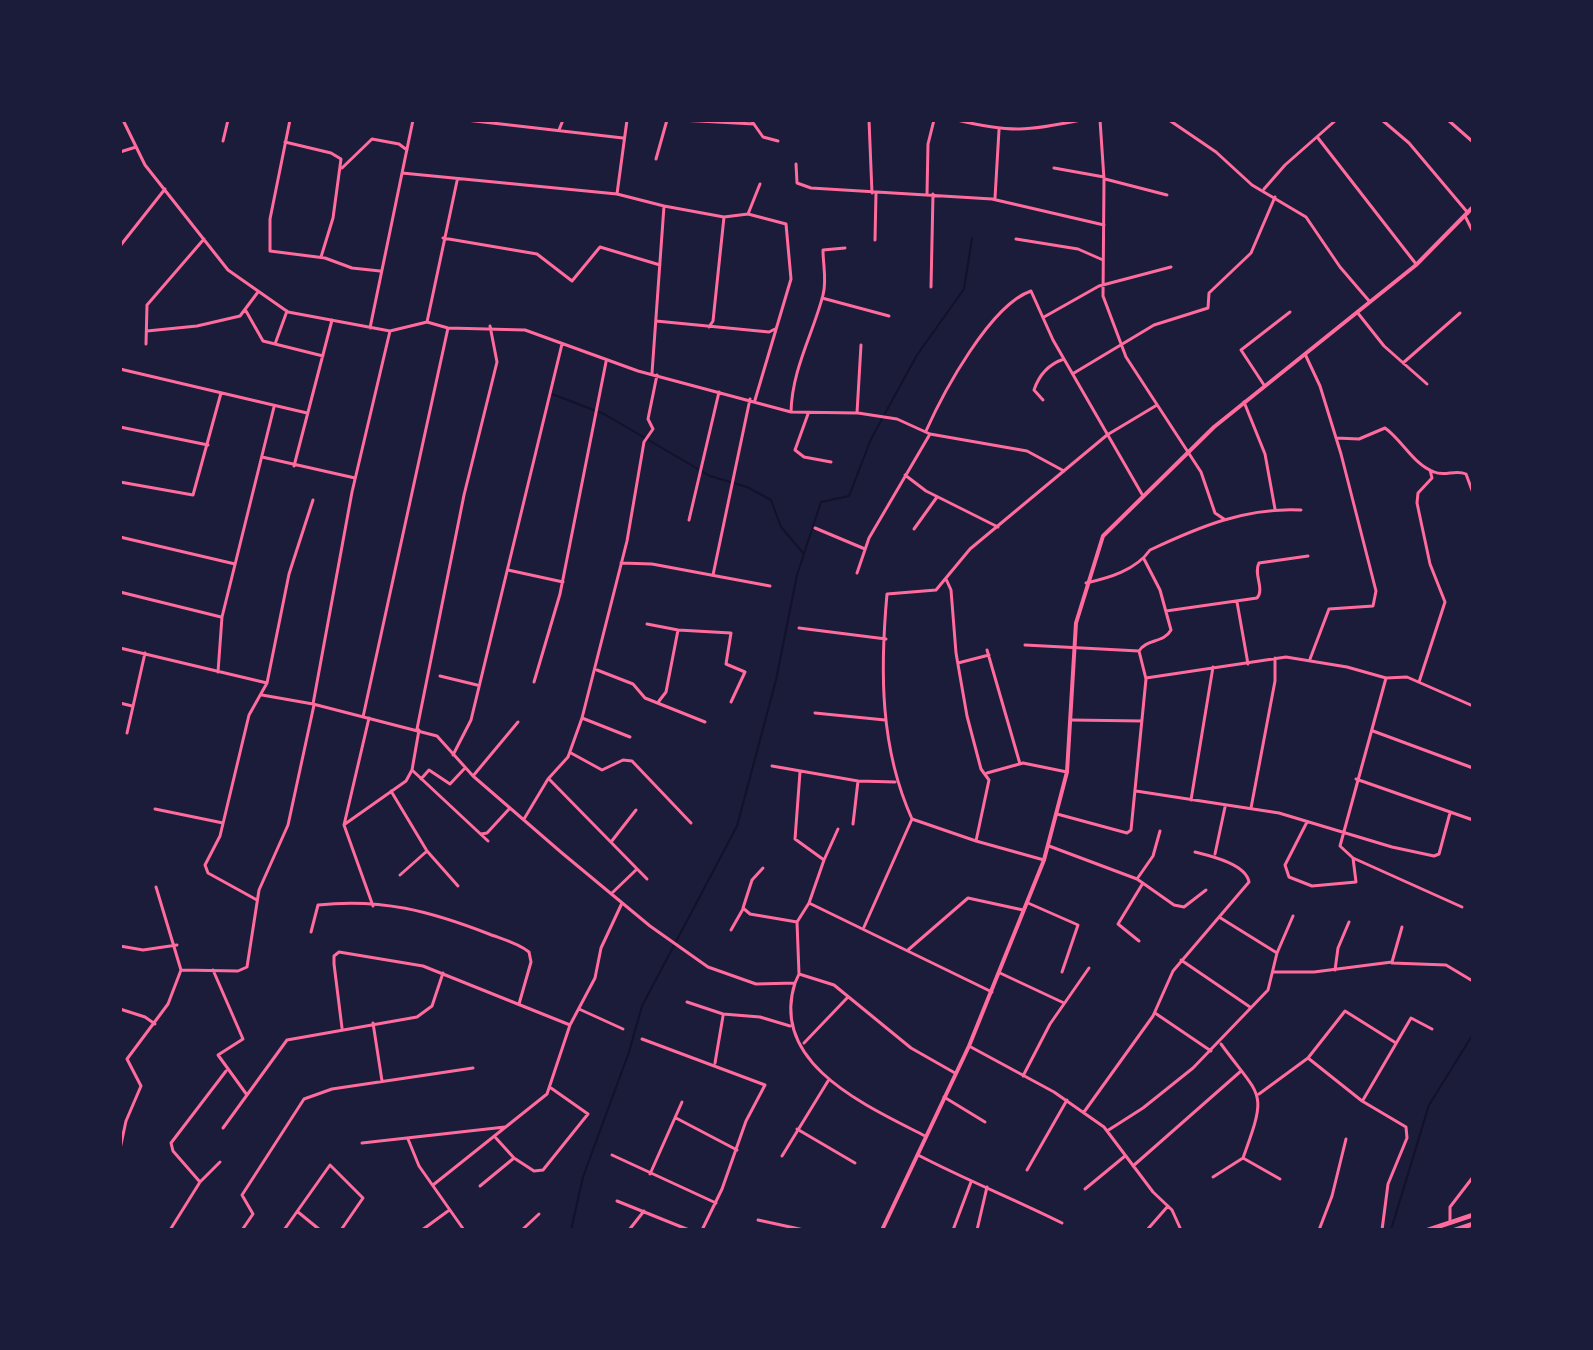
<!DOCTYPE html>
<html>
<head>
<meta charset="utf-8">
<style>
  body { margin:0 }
  #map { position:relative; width:1593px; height:1350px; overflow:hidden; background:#1b1b3a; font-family:"IBM Plex Sans",sans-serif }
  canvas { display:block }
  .frame { position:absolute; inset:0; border:122px solid #1b1b3a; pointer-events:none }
</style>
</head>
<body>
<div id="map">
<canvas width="1593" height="1350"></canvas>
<div class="frame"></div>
</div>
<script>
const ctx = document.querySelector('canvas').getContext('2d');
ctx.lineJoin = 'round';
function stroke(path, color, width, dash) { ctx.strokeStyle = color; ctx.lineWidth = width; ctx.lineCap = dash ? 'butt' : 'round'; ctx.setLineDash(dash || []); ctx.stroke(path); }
stroke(new Path2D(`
  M552 394 604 414 710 476 747 487 771 500 781 527 804 554
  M571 1230 583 1177 629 1052 642 1006 737 826 776 680 797 575 821 502 849 496 871 439 917 355 964 289 972 238
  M1391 1230 1429 1105 1473 1034`), '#12122b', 2);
stroke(new Path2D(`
  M123 120 145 165 228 270 288 312 390 331 427 322 448 328 525 330 638 371 791 412 858 413 897 419 930 434 1027 451 1064 471
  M290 120 270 219V251L325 258 352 268 380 271
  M466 120 623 138
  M680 120 754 124
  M751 120 763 137 778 141
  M869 120 872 193
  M957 120C1011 133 1028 131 1081 120
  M1100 120 1104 179 1103 296 1126 357 1201 472 1215 513 1224 519
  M1169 120 1216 152 1252 185 1306 217 1340 267 1370 302
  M1382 120 1409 143 1468 213
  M1448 120 1473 142
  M559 130 563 120
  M1318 138 1416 264
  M223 141 228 120
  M285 142 331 153 341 159 333 218 321 257
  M120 152 136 147
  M656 159 667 120
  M796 164 797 183 811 188 992 199 1104 225
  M342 168 372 139 399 144 407 150
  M1054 168 1104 177
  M402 173 617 194 664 206 652 373
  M1105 179 1167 195
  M1264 189 1285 165 1336 120
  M617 194 627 120
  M927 194 928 144 934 120
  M995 198 999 130
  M664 206 724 217 748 214 786 224 791 279 755 400
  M748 214 760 184
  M1465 216 1473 232
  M443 238 537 254 572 281 600 247 660 265
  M1016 239 1078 249 1103 260
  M875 240 876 193
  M120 246 165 189
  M931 287 933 194
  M822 298 889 316
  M246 311 263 341 323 356
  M1357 312 1384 346 1427 384
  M1044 317 1099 286 1171 267
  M656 321 769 332 775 329
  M427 322 457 181
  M709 327 713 321 724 217
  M370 328 413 120
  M147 331 197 326 240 316 258 292
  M146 344 147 305 204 239
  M275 344 287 311
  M1305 354 1320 386 1341 454 1376 591 1373 606 1329 609 1310 659
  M1403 363 1460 313
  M120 369 307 413
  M1074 373 1154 325 1208 308 1209 293 1251 253 1275 197
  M1264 385 1241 350 1290 312
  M1043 400 1034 390C1039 375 1049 364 1064 359
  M1244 402 1265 454 1275 509
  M791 412C792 369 813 334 823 295 827 281 823 265 823 250L845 248
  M857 413 861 345
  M808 414 795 450 804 457 831 462
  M120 427 208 445
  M926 431C943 393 990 305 1031 291L1053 340 1143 496
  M1336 438 1359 439 1385 428C1402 440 1413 464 1434 472 1445 477 1455 469 1466 474L1473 493
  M262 457 355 478
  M294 466 332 320
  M905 475 926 491 998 527
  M120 482 193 495 221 393
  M689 520 719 392
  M815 528 865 549
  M914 529 937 497
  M120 537 235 564
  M621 563 652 564 770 586
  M508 570 563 582
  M857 573 869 538 930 434
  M713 575 750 399
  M946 579 951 590 956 653 967 716 981 769 989 780 976 841 1044 860
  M1086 583C1109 578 1136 570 1150 550 1199 527 1246 507 1301 510
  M120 592 221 617
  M1237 602 1248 664
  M1166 611 1257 598C1265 589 1253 574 1259 563L1308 556
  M647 624 678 630 731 633 726 664 745 672 731 702
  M799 628 886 639
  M1025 645 1139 651C1146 639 1164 643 1171 630L1160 590 1144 559
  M120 648 267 683
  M987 650 1020 764
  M958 663 989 655
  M597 670 633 684 645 698 705 722
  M218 672 222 617 274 407
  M440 676 477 685
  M1146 678 1286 657 1347 667 1386 678 1407 677 1473 706
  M1386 678 1340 846 1353 858 1462 907
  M534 682 560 594 606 362
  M1419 682 1445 602 1430 564 1417 503 1418 493 1432 478 1430 470
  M262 695 313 704 437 736 473 776 562 853 650 926 708 967 756 984 795 983 799 974 834 985 911 1048 955 1073
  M659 701 666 692 678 630
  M120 703 132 706
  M313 704 352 492 390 331
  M815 713 885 720
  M363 717 448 328
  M369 718 344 825 373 906
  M582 718 630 737
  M1071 720 1142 721
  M417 729 464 495 497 362 490 326
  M1373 731 1473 768
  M127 733 145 653
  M571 753 602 770 623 760 632 761 691 823
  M453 755 471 720 562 344
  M772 766 858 781 895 782
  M412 770 488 841
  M987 773 1023 763 1067 772
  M473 776 518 722
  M421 779 429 770 450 784 465 768
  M549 779 647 879
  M1356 779 1473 820
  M391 791 427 851 458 886
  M1136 791 1279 813 1392 847 1434 856 1439 854 1450 813
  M1191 800 1213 667
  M1251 808 1275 681V658
  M155 809 223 823
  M1057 814 1127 833 1131 830 1146 679 1139 651
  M524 819 548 779 568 757 582 718 627 541 644 442 653 429 648 419 657 375
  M912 819 976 841
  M1307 822 1285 865 1289 877 1312 886 1356 882 1353 858
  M345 824 406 781 412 770 419 730
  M853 824 858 781
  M481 834 487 833 510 808
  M611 842 636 810
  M1049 846 1137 879 1174 905 1184 907 1206 890
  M1215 854 1225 807
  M824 860 838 829
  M763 868 752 880 743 908 750 914 797 922
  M400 875 427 851
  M1137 879 1153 856 1160 831
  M611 894 637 869
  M257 900 208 873 205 865 220 836 249 715 267 683 289 574 313 500
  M809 903 992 992
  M1028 903 1078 925 1062 972
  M1219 917 1277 953
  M864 927 912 819C880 748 880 671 887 594L936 590 970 549 1107 435 1157 405
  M731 930 743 909
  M311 932 318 905C381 898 430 911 489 934 502 939 518 943 529 952L531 962 519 1004
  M1139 941 1118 924 1143 883
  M120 946 143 950 177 945
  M908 950 968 898 1023 910
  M1181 960 1250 1007
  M1392 963 1446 965 1471 980
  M181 970 238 971 247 967 259 890 288 825 314 705
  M213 970 243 1039 218 1055 247 1095
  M1335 970 1338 948 1349 922
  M1273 972H1314L1392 962 1402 927
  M1000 973 1064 1003
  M799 974 797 922 809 903 824 860 795 839 800 772
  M795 983C769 1064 867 1106 925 1136
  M687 1002 723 1014 760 1017 790 1026
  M120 1009 145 1017 155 1024
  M579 1009 623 1029
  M1155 1013 1211 1051
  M373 1023 382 1081
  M342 1028 334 964V956L339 952 423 966 570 1025
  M642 1039 765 1085 746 1121 722 1189 702 1230
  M804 1043 848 997
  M1221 1044C1262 1100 1268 1089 1243 1158L1280 1179
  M969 1046 1054 1092 1104 1127 1153 1192 1172 1210 1181 1230
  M1308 1058 1362 1101 1406 1127 1407 1138 1388 1184 1382 1230
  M715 1063 723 1016
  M1023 1076 1050 1024 1089 968
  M1259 1094 1308 1058 1345 1011 1396 1043
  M944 1097 985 1122
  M1363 1100 1411 1018 1432 1029
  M1084 1112 1153 1016 1173 971 1249 882C1246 864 1211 856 1195 852
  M676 1118 737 1150
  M223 1128 287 1040 417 1017 432 1006 443 973
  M797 1129 855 1163
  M1107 1131 1143 1108 1193 1068 1268 990 1277 953 1293 916
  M495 1137 514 1158 534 1171 543 1170 588 1114 551 1088
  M408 1139 419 1166 464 1230
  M362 1143 505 1127
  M120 1149 126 1121 141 1086 127 1059 168 1004 181 970 156 887
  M612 1155 716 1203
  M918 1155C966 1180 1014 1199 1062 1223
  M782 1156 828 1081
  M1133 1166 1241 1071
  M1027 1170 1067 1100
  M650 1174 682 1102
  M1213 1177 1243 1158
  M200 1182 173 1151 171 1143 226 1071
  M433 1185 547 1094 570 1025 595 978 601 948 622 903
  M480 1186 514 1158
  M1085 1189 1125 1156
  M617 1201 689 1230
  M298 1212 320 1230
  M758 1220 804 1230
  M1450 1221V1207L1473 1177
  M120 1229 125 1230
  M170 1230 200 1182 220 1162
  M242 1230 253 1214 242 1195 304 1099 332 1089 473 1068
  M284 1230 330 1165 363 1198 341 1230
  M422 1230 448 1211
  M522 1230 539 1214
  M629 1230 644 1211
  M953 1230 971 1182
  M977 1230 987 1187
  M1147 1230 1168 1206
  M1319 1230 1332 1196 1346 1139`), '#ff6b9d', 3);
stroke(new Path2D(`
  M882 1230 969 1046 1044 860 1067 772 1076 623 1103 536 1214 427 1416 265 1473 207`), '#ff6b9d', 4);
stroke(new Path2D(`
  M1428 1230 1473 1215
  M1455 1230 1473 1224`), '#ff6b9d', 5);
</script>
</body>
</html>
